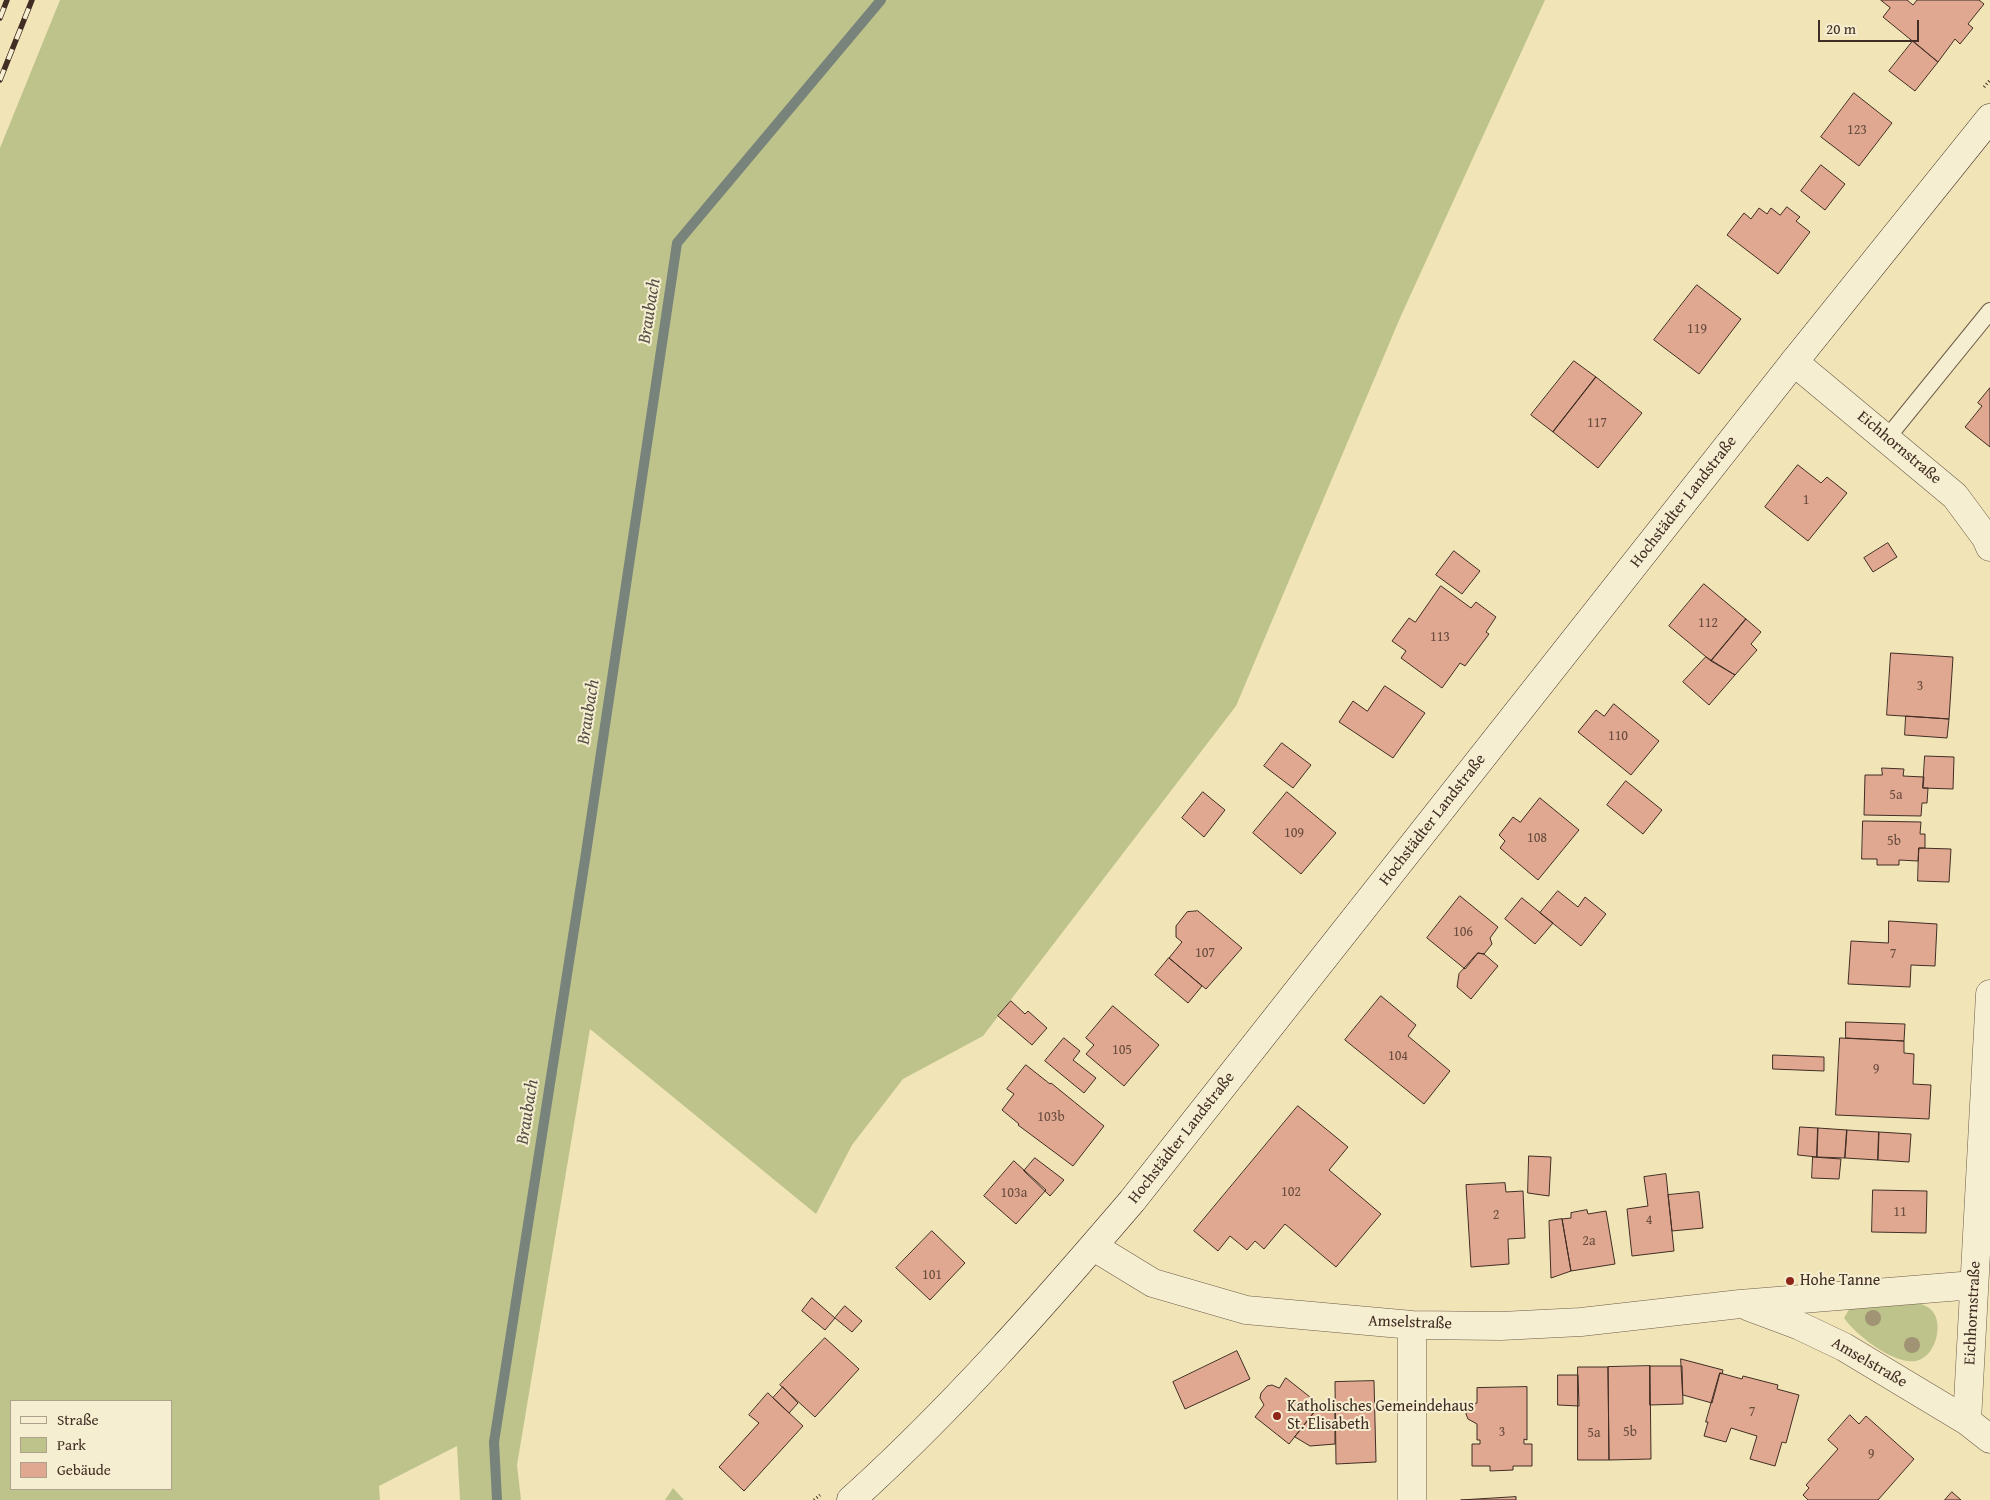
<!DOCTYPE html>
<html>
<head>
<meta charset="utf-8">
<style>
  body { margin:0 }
  #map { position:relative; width:1990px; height:1500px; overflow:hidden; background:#f1e5b8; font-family:"Gentium Book Plus",serif }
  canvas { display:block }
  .legend { position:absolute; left:10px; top:1400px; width:162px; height:90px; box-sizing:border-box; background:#f6eed1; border:1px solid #aea18b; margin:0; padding:6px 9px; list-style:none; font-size:15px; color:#412d23 }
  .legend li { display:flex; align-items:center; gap:10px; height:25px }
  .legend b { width:25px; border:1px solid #aea18b }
  .scale { position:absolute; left:1818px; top:20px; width:101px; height:22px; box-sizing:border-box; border:2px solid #412d23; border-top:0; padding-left:6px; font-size:15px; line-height:18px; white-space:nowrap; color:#412d23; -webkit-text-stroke:4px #f6eed1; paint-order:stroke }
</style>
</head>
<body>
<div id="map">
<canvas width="1990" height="1500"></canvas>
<ul class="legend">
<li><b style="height:6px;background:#f6eed1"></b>Straße</li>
<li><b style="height:14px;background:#bec38b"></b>Park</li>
<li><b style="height:14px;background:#e0a890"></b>Gebäude</li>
</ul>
<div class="scale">20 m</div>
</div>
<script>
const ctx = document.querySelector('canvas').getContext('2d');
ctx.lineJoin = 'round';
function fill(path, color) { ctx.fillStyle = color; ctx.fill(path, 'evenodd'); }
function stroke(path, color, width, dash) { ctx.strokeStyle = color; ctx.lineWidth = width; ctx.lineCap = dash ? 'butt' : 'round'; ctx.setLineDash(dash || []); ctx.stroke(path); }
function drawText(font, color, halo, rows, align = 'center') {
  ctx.font = font + ' "Gentium Book Plus",serif'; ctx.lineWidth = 4; ctx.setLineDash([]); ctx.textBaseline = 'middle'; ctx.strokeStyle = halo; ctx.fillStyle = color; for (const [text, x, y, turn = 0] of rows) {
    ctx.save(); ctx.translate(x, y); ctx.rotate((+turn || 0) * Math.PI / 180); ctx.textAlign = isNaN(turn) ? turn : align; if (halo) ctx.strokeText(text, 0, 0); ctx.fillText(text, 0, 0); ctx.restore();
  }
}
fill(new Path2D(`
  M60 0H1545L1400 318 1236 706 983 1036 903 1079 852 1145 816 1214 590 1029 517 1465 521 1500H460L457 1446 379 1486 380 1500H0V148ZM11 1401H171V1489H11Z
  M1915 1301C1919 1303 1925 1305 1929 1308 1945 1319 1937 1354 1919 1360 1897 1368 1856 1335 1844 1318L1851 1306Z
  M673 1488 684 1500H665Z`), '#bec38b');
stroke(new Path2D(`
  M497 1500 494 1442 586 853 677 243 881 0`), '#78837b', 10);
const building = new Path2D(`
  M1881 0H1907L1913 5 1917 0H1979L1984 4 1968 24 1973 28 1960 44 1955 39 1938 62 1883 17 1890 8Z
  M1913 41 1938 62 1915 91 1889 71Z
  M1854 93 1892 123 1859 166 1821 137Z
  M1821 165 1845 184 1825 210 1801 191Z
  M1787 207 1800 217 1796 221 1810 232 1778 274 1727 235 1744 213 1751 219 1759 208 1767 214 1771 208 1780 215Z
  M1697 285 1741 319 1699 374 1654 340Z
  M1574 361 1596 377 1553 432 1531 415Z
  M1596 377 1642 413 1598 468 1553 432Z
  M1990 388V447L1965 427 1982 406 1978 403Z
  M1798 465 1821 483 1827 477 1847 493 1808 541 1765 507Z
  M1888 543 1897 557 1873 572 1864 558Z
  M1454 551 1480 571 1462 594 1436 575Z
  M1704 584 1746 619 1711 661 1669 626Z
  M1441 586 1471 608 1476 602 1496 617 1486 632 1489 634 1465 666 1460 663 1442 688 1401 658 1406 651 1392 641 1409 618 1415 622Z
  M1746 619 1761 632 1751 644 1757 650 1735 675 1711 661Z
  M1891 653 1953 657 1949 719 1887 715Z
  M1706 657 1735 675 1709 705 1683 682Z
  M1385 686 1425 713 1393 758 1339 722 1353 701 1367 711Z
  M1614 704 1659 741 1631 775 1578 732 1596 710 1604 716Z
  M1906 716 1949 719 1947 738 1905 735Z
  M1282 743 1311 765 1293 788 1264 766Z
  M1925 756 1954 757 1953 789 1923 788Z
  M1882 768 1904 769 1903 776 1924 777 1923 788H1928L1927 803H1922L1921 816 1864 815 1865 775H1882Z
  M1626 781 1662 810 1643 834 1607 805Z
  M1203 792 1225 810 1204 837 1182 818Z
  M1287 792 1336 833 1301 874 1253 833Z
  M1540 798 1579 830 1538 880 1500 848 1505 841 1499 835 1513 817 1520 822Z
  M1863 821 1921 822 1920 834H1925V848H1919L1918 861 1899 860V865H1877V859H1862Z
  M1919 848 1951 849 1949 882 1918 881Z
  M1558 891 1578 907 1585 897 1606 914 1581 946 1540 913Z
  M1460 896 1498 927 1490 938 1492 944 1484 954 1478 953 1465 969 1427 938Z
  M1522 898 1553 923 1535 944 1505 919Z
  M1198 911 1242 948 1206 989 1169 958 1182 942 1176 937V926L1187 912Z
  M1889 921 1937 924 1935 966 1911 965 1910 987 1848 984 1851 941 1888 943Z
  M1478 953 1484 954 1498 966 1471 999 1457 987 1459 974Z
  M1169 958 1202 986 1188 1003 1155 975Z
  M1381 996 1416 1025 1408 1036 1450 1071 1424 1104 1345 1040Z
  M1011 1001 1025 1014 1028 1011 1047 1028 1032 1045 998 1016Z
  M1113 1006 1159 1045 1124 1086 1086 1054 1094 1045 1086 1038Z
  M1846 1022 1905 1024 1904 1041 1846 1038Z
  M1064 1038 1080 1051 1073 1060 1096 1078 1084 1093 1045 1061Z
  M1840 1038 1904 1041V1053L1914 1054 1913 1084 1931 1085 1929 1119 1836 1115Z
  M1773 1055 1824 1057V1071L1773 1069Z
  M1026 1065 1050 1084 1051 1083 1104 1126 1073 1166 1018 1125 1019 1124 1002 1110 1014 1094 1007 1089Z
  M1298 1106 1348 1147 1329 1170 1381 1214 1336 1267 1285 1224 1264 1249 1255 1241 1247 1250 1230 1236 1218 1251 1194 1231Z
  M1800 1127 1818 1128 1817 1157 1798 1155Z
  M1818 1128 1847 1130 1845 1158 1817 1157Z
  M1847 1130 1879 1132 1878 1160 1845 1158Z
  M1879 1132 1911 1134 1909 1162 1878 1160Z
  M1529 1156 1551 1157 1549 1196 1528 1193Z
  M1813 1157 1841 1159 1839 1179 1812 1178Z
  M1035 1158 1064 1180 1050 1196 1024 1171Z
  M1014 1161 1046 1190 1016 1224 984 1196Z
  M1666 1174 1674 1251 1632 1256 1627 1209 1648 1206 1644 1177Z
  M1505 1183 1506 1192 1523 1191 1525 1238 1508 1239 1509 1264 1471 1267 1466 1185Z
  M1873 1190 1927 1191 1926 1233 1872 1232Z
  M1699 1192 1703 1228 1672 1231 1668 1195Z
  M1587 1210 1588 1214 1606 1211 1615 1264 1571 1271 1562 1219 1571 1218V1213Z
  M1562 1219 1571 1271 1551 1278 1549 1221Z
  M932 1231 965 1263 930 1300 896 1268Z
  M812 1298 835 1318 825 1330 802 1311Z
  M845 1306 862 1321 852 1332 835 1318Z
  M825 1338 859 1369 815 1417 780 1385Z
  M1237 1351 1250 1379 1185 1409 1173 1382Z
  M1681 1359 1723 1370 1722 1374 1720 1373 1712 1403 1683 1395Z
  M1650 1366H1682L1683 1404 1650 1405Z
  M1650 1366 1651 1459 1609 1460 1608 1367Z
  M1578 1367H1608L1609 1460H1578Z
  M1720 1373 1742 1379 1743 1376 1778 1385 1777 1389 1799 1395 1786 1443 1782 1442 1775 1466 1750 1459 1757 1436 1731 1428 1726 1442 1704 1436 1708 1422H1706Z
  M1558 1375H1578L1579 1406 1558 1405Z
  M1286 1378 1320 1405 1289 1444 1255 1417 1264 1405 1260 1398 1261 1393 1267 1386 1272 1385 1279 1388Z
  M1374 1381 1376 1462 1336 1464 1335 1382Z
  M783 1387 798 1403 789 1413 773 1398Z
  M1527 1387V1440L1524 1439V1444H1532V1466H1513V1470L1490 1471V1466H1472V1444H1480V1440H1477V1424L1468 1419 1466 1414 1468 1408 1472 1404 1477 1403V1388Z
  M768 1393 803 1426 744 1491 719 1467 759 1423 749 1415Z
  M1319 1406H1335V1444L1310 1446 1295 1437Z
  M1850 1415 1859 1424 1866 1416 1914 1459 1878 1500H1808L1803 1495 1809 1488 1806 1485 1838 1449 1828 1440Z
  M1952 1492 1961 1500H1945Z
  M1516 1497V1500H1461Z`);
fill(building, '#e0a890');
stroke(building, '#412d23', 1);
const lane = new Path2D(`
  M1887 438 1990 311`);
const street = new Path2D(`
  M1794 362 1955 496 1986 538 1990 547
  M1094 1247 1153 1283 1246 1310 1412 1325 1501 1326 1581 1322 1740 1304 1974 1285
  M1749 1307 1800 1326 1844 1347 1967 1421 1990 1439
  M1967 1421 1990 994
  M1412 1500V1325`);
const secondary = new Path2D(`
  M851 1500C953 1408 1043 1305 1132 1201L1794 362 1990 118`);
stroke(lane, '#6d5b48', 18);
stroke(street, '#6d5b48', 29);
stroke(secondary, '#412d23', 29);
stroke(new Path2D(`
  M1984 87 1990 80
  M814 1500 820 1495`), '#412d23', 3, [1, 2.5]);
stroke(lane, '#f6eed1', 16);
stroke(street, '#f6eed1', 28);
stroke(secondary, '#f6eed1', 28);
const rail = new Path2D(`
  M0 18 7 0
  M0 80 32 0`);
stroke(rail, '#412d23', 5.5);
stroke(rail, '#f6eed1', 4, [11]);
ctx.fillStyle = '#a19474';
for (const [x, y] of [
  [1873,1318],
  [1912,1345]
]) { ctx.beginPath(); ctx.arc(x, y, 8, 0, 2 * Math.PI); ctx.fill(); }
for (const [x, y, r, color] of [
  [1790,1281,5,"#8f2418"],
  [1277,1416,5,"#8f2418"]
]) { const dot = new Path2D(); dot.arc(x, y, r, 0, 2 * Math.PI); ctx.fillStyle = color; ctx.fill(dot); stroke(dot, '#f6eed1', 2); }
drawText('14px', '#694c3e', null, [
  ["123",1857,130],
  ["119",1697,329],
  ["117",1597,423],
  ["1",1806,500],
  ["112",1708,623],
  ["113",1440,637],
  ["3",1920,686],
  ["110",1618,736],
  ["5a",1896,795],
  ["109",1294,833],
  ["108",1537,838],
  ["5b",1894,841],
  ["106",1463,932],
  ["107",1205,953],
  ["7",1893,954],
  ["105",1122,1050],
  ["104",1398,1056],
  ["9",1876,1069],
  ["103b",1051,1117],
  ["102",1291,1192],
  ["103a",1014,1193],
  ["11",1900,1212],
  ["2",1496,1215],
  ["4",1649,1220],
  ["2a",1589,1241],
  ["101",932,1275],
  ["7",1752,1412],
  ["3",1502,1432],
  ["5b",1630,1432],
  ["5a",1594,1433],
  ["9",1871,1454]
]);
drawText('16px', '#412d23', '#f6eed1', [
  ["Eichhornstraße",1899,448,40],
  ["Hochstädter Landstraße",1684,502,-52],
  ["Hochstädter Landstraße",1433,820,-52],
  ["Hochstädter Landstraße",1182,1138,-52],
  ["Eichhornstraße",1973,1313,-87],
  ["Amselstraße",1410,1323,2],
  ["Amselstraße",1869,1363,30]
]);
drawText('16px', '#412d23', '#f6eed1', [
  ["Hohe Tanne",1800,1281],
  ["Katholisches Gemeindehaus",1287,1407],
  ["St. Elisabeth",1287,1425]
], 'left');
drawText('italic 18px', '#585148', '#f6eed1', [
  ["Braubach",650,311,-81],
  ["Braubach",589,712,-81],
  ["Braubach",528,1112,-81]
]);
</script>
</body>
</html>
